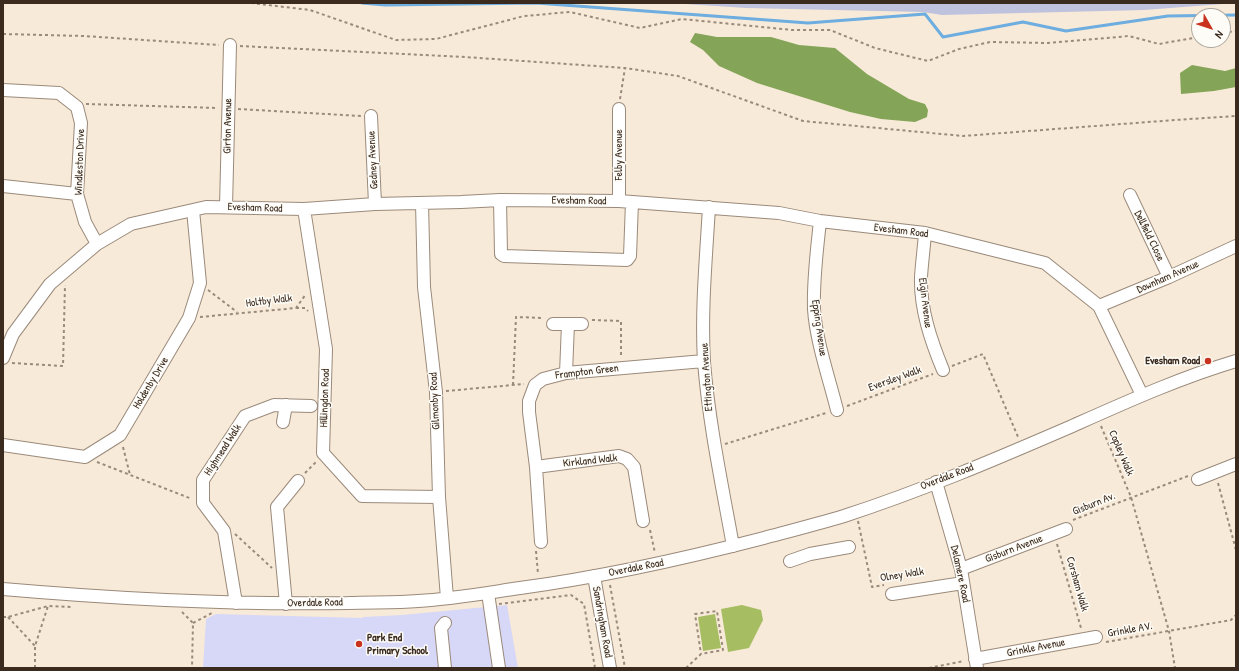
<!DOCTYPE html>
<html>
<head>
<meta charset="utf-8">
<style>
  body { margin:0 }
  #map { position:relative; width:1239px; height:671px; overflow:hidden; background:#f8ead8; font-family:"Patrick Hand",sans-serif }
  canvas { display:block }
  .frame { position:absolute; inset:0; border:4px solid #3b2a1e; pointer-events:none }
  .north { position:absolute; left:1191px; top:8px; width:40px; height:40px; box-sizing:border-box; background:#fdfcf7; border:1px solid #afa8a0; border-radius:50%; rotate:129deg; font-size:11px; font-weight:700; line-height:16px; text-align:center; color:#3b2a1e }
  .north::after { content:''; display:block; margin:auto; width:14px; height:18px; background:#c8321e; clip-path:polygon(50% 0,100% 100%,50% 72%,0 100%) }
</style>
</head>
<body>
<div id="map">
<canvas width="1239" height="671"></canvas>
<div class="frame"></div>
<div class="north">N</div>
</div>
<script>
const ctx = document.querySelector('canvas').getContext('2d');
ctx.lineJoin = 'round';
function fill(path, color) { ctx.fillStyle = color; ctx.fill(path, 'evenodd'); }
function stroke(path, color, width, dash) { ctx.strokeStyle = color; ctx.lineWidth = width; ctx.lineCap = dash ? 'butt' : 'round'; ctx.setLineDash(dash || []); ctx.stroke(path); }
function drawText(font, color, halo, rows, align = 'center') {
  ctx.font = font + ' "Patrick Hand",sans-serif'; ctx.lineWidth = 3; ctx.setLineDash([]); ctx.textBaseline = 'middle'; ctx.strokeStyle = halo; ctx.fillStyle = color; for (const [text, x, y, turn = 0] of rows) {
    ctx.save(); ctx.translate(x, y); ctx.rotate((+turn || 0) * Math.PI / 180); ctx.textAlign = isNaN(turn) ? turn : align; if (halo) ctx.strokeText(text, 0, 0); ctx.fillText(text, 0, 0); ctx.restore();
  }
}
fill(new Path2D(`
  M507 605 518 668H203L206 619 216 614 363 618V617L402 615Z`), '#d7d7f8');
fill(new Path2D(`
  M670 3H1236L1144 10 942 15 923 12 746 8Z`), '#bfc2dd');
fill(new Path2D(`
  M742 605 761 610 763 620 749 648 728 652 721 609Z
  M715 614 721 648 703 651 698 617Z`), '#a6bd62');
fill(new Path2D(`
  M695 33 717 37H771L799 45 835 48 867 74 909 99 925 104 928 110 927 117 915 122 881 119 850 112 757 83 719 66 703 50 690 42Z
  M1192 65 1225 71 1236 68V87L1214 91 1181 94 1180 73Z`), '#84a458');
stroke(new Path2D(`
  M362 3 385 5 536 3 808 23 925 14 943 37 1023 22 1066 31 1168 16 1236 15`), '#6dade0', 3);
const minor = new Path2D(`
  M3 90 59 93 77 107 81 123 77 194 85 222 97 244
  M619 109V201
  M371 116 375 204
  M3 186 77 194
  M1130 195 1169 277
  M500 200 501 254 504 256 627 260 630 256 632 202
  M422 203 424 287 436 392 439 497 447 598
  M226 207 230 45
  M709 207C706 259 701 311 704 362 709 424 722 485 733 546
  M304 209 326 349 323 453 362 496 439 497
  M820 221C817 250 813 279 814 309 816 341 829 378 837 410
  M925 233C924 247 922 262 921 277 920 309 931 341 943 370
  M1099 306 1169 277 1236 246
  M553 324H582
  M3 358 13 334 50 284 97 244 131 224 206 207 304 209 375 204 461 202 500 200 619 201 779 213 820 221 925 233 1045 263 1099 306 1142 395
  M566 373 568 324
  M283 422 286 405
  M3 445 85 457 120 435 189 318 200 283 193 210
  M536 467 619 456 627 459 634 467 643 521
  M1198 479 1236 464
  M936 482 961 569 977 668
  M541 542 536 467 529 412V401L535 385 543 379 566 373 704 361
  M790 561 810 554 849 547
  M961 569 1066 529
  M594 576 610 668
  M3 589C118 599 233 605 348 603 371 602 395 603 418 601 452 599 486 593 520 588 602 577 683 559 764 538 790 531 817 524 844 516 921 491 996 459 1070 427 1124 403 1179 378 1236 361
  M488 593 499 668
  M892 594 963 583
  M236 603 224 531 203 503V480L245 416 274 405 311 406
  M286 604 277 507 298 481
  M975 659 1096 637
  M445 668 441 628 445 623`);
stroke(minor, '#9a8a7b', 14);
stroke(new Path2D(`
  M251 3 310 10 396 40 436 39 524 16 570 12 640 28 682 19 792 30H830L875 48 928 61 959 49 990 42 1048 43 1129 36 1159 44 1199 37
  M1223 33 1236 31
  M3 34 84 36 219 45
  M240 46 465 57 625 68 678 76 803 121 963 136 1175 120 1236 116
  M620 99 625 68
  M86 104 218 108
  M238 109 361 116
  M208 290 237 312
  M296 308H305L308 311
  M200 317 296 308 306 294
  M592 320 621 321V358
  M12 363 63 366 65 285
  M952 366 983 354 1018 437
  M513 385 516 317 543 318
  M446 391 524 384
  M847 406 933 374
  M1101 426 1131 497 1169 631 1175 668
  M725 444 826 413
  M123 447 130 475
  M97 462 192 499
  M305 473 316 462
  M1218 483 1236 550
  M1073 520 1188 476
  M858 521 872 587 884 585
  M650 530 655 553
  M235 534 272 568
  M1057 544 1081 628
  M536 551 538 574
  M610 585 625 668
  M499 604 571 595 584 604 595 668
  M182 612 193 623 192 668
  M3 617H8L48 606 72 607
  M8 617 35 646
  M193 623 212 613
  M1106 642 1231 620 1236 615
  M35 668V646L48 606
  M686 668 701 654 723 650 717 611 695 614 701 654
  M929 668 964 661`), '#9a8a7b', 2, [3, 3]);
stroke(minor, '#fff', 12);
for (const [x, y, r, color] of [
  [1208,361,4,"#c8321e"],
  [359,644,4,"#c8321e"]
]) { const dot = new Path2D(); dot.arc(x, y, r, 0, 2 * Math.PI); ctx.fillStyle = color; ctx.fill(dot); stroke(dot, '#fdfcf7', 1.5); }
drawText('11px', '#3b2a1e', '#fdfcf7', [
  ["Girton Avenue",228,126,-89],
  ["Felby Avenue",619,155,-90],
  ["Gedney Avenue",373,160,-93],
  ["Windleston Drive",80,162,-88],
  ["Evesham Road",579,201,1],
  ["Evesham Road",255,208,2],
  ["Evesham Road",901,231,7],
  ["Dellfield Close",1149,236,64],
  ["Downham Avenue",1168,277,-24],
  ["Holtby Walk",269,301,-7],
  ["Elgin Avenue",925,303,83],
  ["Epping Avenue",819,328,82],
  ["Frampton Green",587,372,-7],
  ["Ettington Avenue",707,377,-94],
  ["Eversley Walk",895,379,-20],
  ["Holdenby Drive",151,383,-59],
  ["Hillingdon Road",325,398,-88],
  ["Gilmonby Road",435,401,-93],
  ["Highmead Walk",223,450,-57],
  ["Copley Walk",1121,453,67],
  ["Kirkland Walk",590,461,-6],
  ["Overdale Road",947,477,-21],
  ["Gisburn Av.",1094,504,-22],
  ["Gisburn Avenue",1014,549,-21],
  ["Overdale Road",636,568,-11],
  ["Delamere Road",960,574,78],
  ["Olney Walk",902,575,-9],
  ["Corsham Walk",1077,584,74],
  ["Overdale Road",315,603,-1],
  ["Sandringham Road",602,622,80],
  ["Grinkle AV.",1130,630,-10],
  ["Grinkle Avenue",1036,648,-11]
]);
drawText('bold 11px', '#3b2a1e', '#fdfcf7', [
  ["Evesham Road",1200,361],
  ["Park End",367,638,"left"],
  ["Primary School",367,651,"left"]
], 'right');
</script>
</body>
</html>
